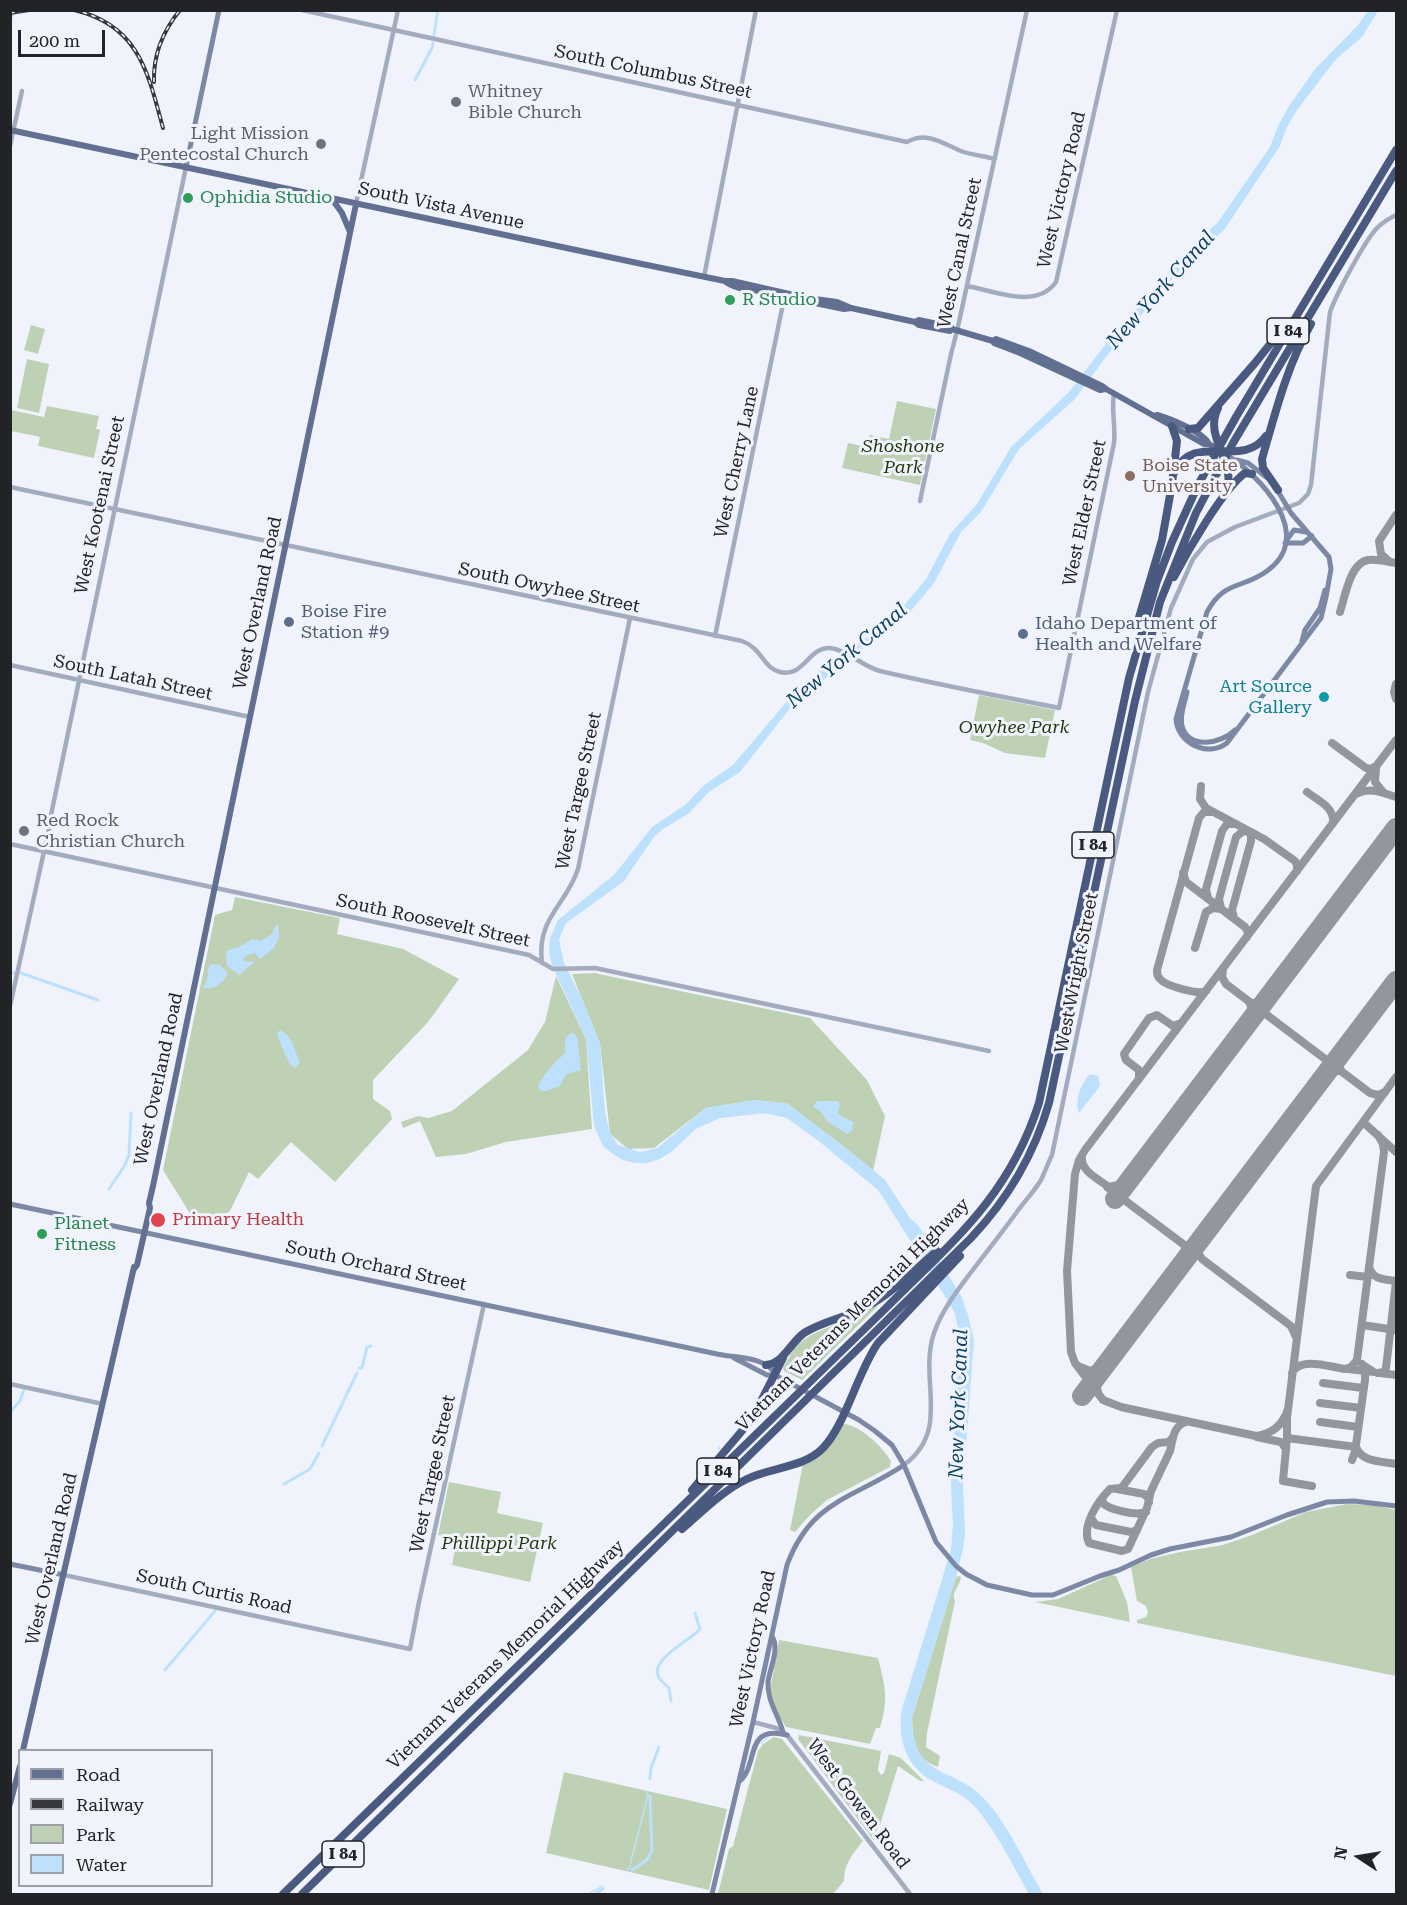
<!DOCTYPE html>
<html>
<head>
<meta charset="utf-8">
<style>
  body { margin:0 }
  #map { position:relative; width:1407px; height:1905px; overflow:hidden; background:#f0f3fc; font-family:"Roboto Serif",serif }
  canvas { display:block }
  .frame { position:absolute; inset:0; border:12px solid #222327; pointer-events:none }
  .legend { position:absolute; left:18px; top:1749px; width:195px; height:138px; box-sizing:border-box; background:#f0f3fc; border:2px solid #9ea0a7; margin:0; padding:8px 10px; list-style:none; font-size:18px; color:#222327 }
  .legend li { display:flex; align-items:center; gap:12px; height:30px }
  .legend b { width:30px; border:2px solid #9ea0a7 }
  .north { position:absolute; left:1329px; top:1827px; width:60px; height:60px; -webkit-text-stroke:4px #f0f3fc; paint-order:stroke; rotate:282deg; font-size:16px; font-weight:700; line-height:24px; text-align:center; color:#222327 }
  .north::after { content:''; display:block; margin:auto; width:21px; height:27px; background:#222327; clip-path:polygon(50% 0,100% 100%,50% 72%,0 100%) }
  .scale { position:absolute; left:18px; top:30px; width:87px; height:27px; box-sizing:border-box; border:3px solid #222327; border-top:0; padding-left:8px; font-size:18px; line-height:21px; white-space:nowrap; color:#222327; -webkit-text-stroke:4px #f0f3fc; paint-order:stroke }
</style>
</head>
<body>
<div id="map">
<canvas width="1407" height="1905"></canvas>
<div class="frame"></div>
<ul class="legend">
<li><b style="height:8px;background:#616f91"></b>Road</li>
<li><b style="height:8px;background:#38393e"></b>Railway</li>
<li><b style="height:16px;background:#bfd1b5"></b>Park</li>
<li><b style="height:16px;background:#bde1fc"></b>Water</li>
</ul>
<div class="north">N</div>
<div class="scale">200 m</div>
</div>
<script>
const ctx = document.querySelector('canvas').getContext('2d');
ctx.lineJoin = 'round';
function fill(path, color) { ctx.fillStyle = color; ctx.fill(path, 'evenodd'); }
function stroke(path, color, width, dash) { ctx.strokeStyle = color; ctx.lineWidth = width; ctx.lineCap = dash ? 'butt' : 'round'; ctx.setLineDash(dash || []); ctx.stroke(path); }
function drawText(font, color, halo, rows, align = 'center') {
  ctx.font = font + ' "Roboto Serif",serif'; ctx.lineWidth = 6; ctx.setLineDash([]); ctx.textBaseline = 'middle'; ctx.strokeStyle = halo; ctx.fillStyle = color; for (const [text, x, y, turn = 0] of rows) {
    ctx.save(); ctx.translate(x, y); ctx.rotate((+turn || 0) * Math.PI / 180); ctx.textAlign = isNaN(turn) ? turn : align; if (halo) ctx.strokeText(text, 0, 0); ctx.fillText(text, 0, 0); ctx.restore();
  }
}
fill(new Path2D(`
  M31 325 45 329 38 354 24 350Z
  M27 359 49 364 39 413 17 408Z
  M897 401 936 409 920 485 842 468 848 443 867 447 870 435 889 439Z
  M47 406 99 416 96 429 100 430 94 458 38 446 40 437 11 431V410L44 417Z
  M979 695 1055 710 1045 758 1005 753 983 743 970 740Z
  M235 897 340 918 337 934 403 949 459 979 429 1021 373 1080V1099L390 1111 392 1119 335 1182 291 1142 258 1179 249 1172 230 1211 208 1227 186 1228 189 1212 163 1170 215 915 232 910Z
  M594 973 810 1018 867 1080 885 1116 873 1171 788 1104 756 1100 706 1108 654 1148 628 1149 610 1134 600 1044 572 974Z
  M556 976 586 1039 592 1129 506 1142 466 1154 436 1157 420 1121 403 1128 401 1122 418 1116 428 1118 452 1111 528 1050 545 1022Z
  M879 1305 802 1380 784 1371 783 1368 796 1345 811 1335Z
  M844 1424C861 1426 882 1446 891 1461L890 1467 827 1500 811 1514 795 1532 790 1530 803 1464Z
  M449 1482 501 1492 497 1513 543 1523 530 1582 452 1565 457 1539 438 1535Z
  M1347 1504 1375 1505 1396 1510V1676L1137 1623V1620L1146 1617 1148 1612 1146 1606 1137 1601 1131 1567 1150 1559 1180 1552 1223 1545 1252 1535 1306 1512Z
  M1111 1575 1116 1576 1127 1602 1130 1622 1035 1602 1058 1599Z
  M959 1576 961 1577C960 1587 951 1591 955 1601L927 1733 926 1747 940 1756 938 1767C915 1760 913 1739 912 1718L956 1577Z
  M779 1640 878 1658C885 1687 889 1698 880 1728H876L870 1744 786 1727 774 1708 770 1691Z
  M799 1735 881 1751 878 1770 881 1775 884 1773 889 1754 901 1758 924 1781H920L898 1766 880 1825 872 1838 798 1739Z
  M774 1737 782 1739 863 1841C852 1855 844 1864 844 1881L833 1894H718L729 1849 733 1846 758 1751 763 1744Z
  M564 1772 727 1809 709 1890 546 1853Z`), '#bfd1b5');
fill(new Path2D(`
  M1368 11H1378L1362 37 1336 59 1297 110 1286 129 1280 146 1224 230 1184 265 1109 353 1074 400 1019 449 981 512 961 532 934 583 910 612 794 703 740 772 709 792 688 814 663 829 654 837 623 882 566 923 559 940 564 963 582 999 600 1044 605 1112 610 1133 618 1145 640 1152 657 1148 706 1108 756 1100 788 1104 854 1154 885 1180 910 1218 918 1225 961 1296 968 1315 974 1340 963 1486 965 1534 963 1549 956 1577 912 1718C913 1783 957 1764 989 1804 1010 1829 1026 1865 1043 1894H1029C1013 1866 998 1834 977 1809 965 1794 947 1789 931 1780 905 1766 897 1736 902 1709L951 1550 953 1525 951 1487 960 1337 955 1314 951 1306 879 1191 821 1143 787 1118 765 1113 720 1118 696 1129 671 1152 660 1159 647 1163H635L623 1160 613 1154 603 1146 594 1126 586 1039 552 965 549 951 550 938 558 920 614 875 652 827 685 805 704 785 733 765 799 687 824 667 852 650 902 608 926 579 950 534 977 504 1011 447 1069 392 1108 341 1179 260 1218 222 1270 147 1278 126 1289 106 1316 68 1358 25Z
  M276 925H278L279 938 273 949 260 959 255 953 245 956 243 961 255 962 239 975 227 966 226 951 241 946 252 939 261 941 272 934Z
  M212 964 220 965 228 973C223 983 215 990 203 988L207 980 209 966Z
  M280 1030C293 1037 294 1050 300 1062L296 1068 290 1065C285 1054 281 1045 277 1034Z
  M573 1033 577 1037 581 1070 566 1074 560 1086 546 1091H541L538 1088C542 1074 555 1063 565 1053 567 1044 561 1036 573 1033Z
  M1090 1074 1098 1076 1100 1086 1079 1113C1074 1101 1081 1083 1090 1074Z
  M817 1101H838L840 1104 838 1112 841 1116 853 1122 852 1131 847 1134 827 1121 821 1112 813 1107Z`), '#bde1fc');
stroke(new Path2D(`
  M719 1447V1450
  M761 1743 768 1738
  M627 1870 629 1869 648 1795 646 1791
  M588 1894 603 1886`), '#bde1fc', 1.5);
stroke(new Path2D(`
  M10 18 16 10
  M434 35 438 10
  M415 80 432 48 433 43
  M10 972 14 973
  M21 973 98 1000
  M109 1189 125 1165 129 1155 131 1113
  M359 1368H362L367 1347 371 1346
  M10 1412 20 1401 24 1389
  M322 1446 357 1373
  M284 1484 310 1469 319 1453
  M165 1670 215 1611
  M671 1701 669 1688C666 1685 661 1681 659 1678 648 1660 691 1640 700 1629L695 1613
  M650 1779 651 1768 659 1747
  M632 1870 647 1860 652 1851 650 1796
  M595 1894 603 1889`), '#bde1fc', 3);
stroke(new Path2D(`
  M1390 562 1381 554 1379 541 1396 515
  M1340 612C1345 597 1350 563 1368 560 1377 559 1388 562 1396 563
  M1396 684 1394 692 1396 699
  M1332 743 1366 768 1371 769 1376 766
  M1376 768 1375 782 1383 792
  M1201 786 1200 799 1206 808 1264 839 1295 861 1297 865V871
  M1307 792C1317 800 1335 807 1333 823
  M1358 793C1371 787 1383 793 1396 797
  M1183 873 1186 882 1245 927 1248 932 1247 937
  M1208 898 1206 889 1222 831 1227 824H1235
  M1221 908 1219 899 1236 837 1243 831 1250 832
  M1234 918 1232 910 1251 841V836L1248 831
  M1195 948 1206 912 1213 908 1221 909
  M1223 970 1222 977 1226 984 1370 1093 1378 1095 1385 1092
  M1206 991C1198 995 1166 986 1160 979 1157 976 1157 974 1157 970L1199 818 1204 812H1212
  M1249 1002 1253 1011 1250 1020
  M1250 1002 1257 1004 1266 999
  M1341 1054 1338 1064 1342 1072
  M1325 1076 1331 1071H1340
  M1396 1077 1316 1186 1287 1418V1438L1356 1447C1362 1463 1382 1461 1396 1464
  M1139 1079V1070L1126 1060 1124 1054 1149 1018 1157 1015 1173 1026 1181 1023
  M1363 1122 1396 1152
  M1082 1156C1080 1171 1098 1179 1109 1187L1127 1183
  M1107 1187 1199 1256
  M1199 1242 1197 1251 1202 1259 1291 1326 1296 1337
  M1369 1266C1372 1280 1384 1279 1396 1281
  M1350 1275 1368 1277
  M1362 1325 1396 1330
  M1078 1366 1090 1371 1105 1365
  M1348 1369 1374 1372 1363 1365
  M1292 1373C1300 1356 1330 1367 1345 1369L1351 1367 1357 1360 1384 1152 1383 1144 1378 1135
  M1378 1373 1384 1372 1386 1368 1396 1282
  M1380 1373 1396 1375
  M1323 1383 1363 1388
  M1098 1392 1096 1383 1100 1372
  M1320 1403 1361 1408
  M1288 1409C1283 1425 1272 1434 1256 1436L1121 1407 1103 1400 1075 1363 1071 1352 1067 1271 1075 1174 1079 1160 1085 1150 1396 740
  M1320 1422 1358 1427
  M1173 1437 1169 1442 1158 1443 1152 1447 1123 1486 1120 1488 1110 1489C1098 1501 1081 1526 1089 1543L1122 1551 1128 1549 1147 1508 1151 1491 1170 1451C1173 1439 1173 1426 1186 1422
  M1257 1437 1281 1442 1286 1449
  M1287 1438 1283 1481 1312 1486
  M1352 1460 1355 1452 1365 1380V1371L1362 1364
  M1117 1489 1144 1494 1148 1498 1149 1502
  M1103 1497 1102 1502C1108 1510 1137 1516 1146 1512
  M1091 1518 1096 1525 1131 1532 1137 1530`), '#94969d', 8);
stroke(new Path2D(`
  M1115 1199 1396 828
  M1082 1396 1396 981`), '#94969d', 20);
stroke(new Path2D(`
  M302 10 907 142C927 131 942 143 961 151 972 155 984 156 995 159
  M10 146 22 91
  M356 204 398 10
  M704 277 756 10
  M967 286C995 291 1036 310 1056 282L1117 10
  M10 487 742 641C762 648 763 668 780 672 804 678 808 647 830 648 848 650 863 667 880 671 939 685 999 696 1059 708L1114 443C1116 426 1111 411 1114 393
  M920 501 951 354 957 331 1027 10
  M715 636 785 294
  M10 665 250 717
  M10 844 529 955 553 969 595 968 989 1051
  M542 963C536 918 566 906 578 869L630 618
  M10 1006 50 824 51 815 186 167
  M10 1384 103 1404
  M904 1465C952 1429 918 1381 934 1333 942 1310 957 1291 972 1271 988 1250 1004 1230 1019 1209 1026 1200 1035 1190 1041 1180 1045 1172 1048 1163 1052 1155L1148 692 1171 608 1193 559 1207 542 1235 527 1299 503 1308 494 1311 485 1330 312C1337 293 1364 242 1377 228 1382 223 1390 218 1396 215
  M64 1575 410 1649 419 1602 484 1304
  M753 1722 776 1728 787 1735 910 1894`), '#a3abbf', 4.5);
stroke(new Path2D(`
  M186 167 219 10
  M1225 454C1259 474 1317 535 1267 571 1243 589 1224 580 1207 612L1176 719C1177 743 1208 758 1227 743L1321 618 1326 597 1331 569 1329 557 1291 513 1276 488
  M1237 460 1248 463 1266 477
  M1286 541 1294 530 1306 532
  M1285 543H1303L1312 536
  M1302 641 1305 630 1320 608 1325 590
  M1187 692C1185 702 1179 716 1182 726 1189 750 1221 744 1235 730
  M10 1204 717 1354C733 1358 768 1356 775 1375L859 1420 875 1431 892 1445 904 1465 936 1542 956 1566 966 1574 987 1585 1032 1595H1053L1100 1576 1119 1570 1151 1555 1170 1549 1231 1537 1287 1515 1327 1502 1354 1501 1396 1506
  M734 1358 767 1375H774
  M10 1564 64 1575
  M772 1636C780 1650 770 1667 768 1682 767 1701 778 1714 783 1732
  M740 1781C759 1764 744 1724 787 1735
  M712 1894 753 1722 787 1565C811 1500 853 1499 904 1465`), '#7d88a5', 5);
stroke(new Path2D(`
  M10 130 642 264 725 281H732L807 298 837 302 851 308 915 322 919 325 950 331 952 329
  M332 199 342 213 350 232
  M726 282C736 289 755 292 767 290
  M807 298 810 302 844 309 851 308
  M915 322 919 320 951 327 952 329 993 341 996 339 1029 351 1102 386 1106 389 1204 444H1209L1219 450
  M993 341 994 343 1020 353 1100 390 1106 389
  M1157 415C1171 419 1203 432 1209 444
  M134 1269 137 1265 150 1208 149 1203 153 1186 356 204
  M23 1750 134 1267
  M10 1804 20 1766`), '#616f91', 6);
stroke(new Path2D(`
  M1218 408C1203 437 1236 461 1227 491
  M1189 429 1198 428 1255 363 1287 323
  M1174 473C1194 430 1242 470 1266 436
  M1278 490 1263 468 1262 459C1275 414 1287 365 1311 324
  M1174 577C1187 552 1223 489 1245 473L1252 474
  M1138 621 1162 540 1172 484 1177 441 1172 426
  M766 1365C784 1363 790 1343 804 1333 823 1321 848 1317 868 1306 894 1292 915 1269 937 1251
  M692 1490 752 1419 783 1358
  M682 1529C702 1512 722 1491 747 1479 771 1467 804 1468 823 1448 846 1424 857 1373 878 1343L960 1256
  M283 1894 885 1309C952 1242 1009 1197 1039 1103L1129 678 1157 581 1172 542 1198 485 1236 417 1396 150
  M302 1894 971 1238C1008 1199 1034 1155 1049 1103L1135 701 1160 602 1196 513 1233 443 1396 171`), '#4a5980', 8);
const rail = new Path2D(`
  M74 10C139 25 148 73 163 128
  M10 13 29 10
  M154 82C153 55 163 31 180 10`);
stroke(rail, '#38393e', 4);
stroke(rail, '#f0f3fc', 1.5, [4.5]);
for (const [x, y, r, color] of [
  [456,102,6,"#6b7280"],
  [321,144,6,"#6b7280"],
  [188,198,6,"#2e9e5b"],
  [730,300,6,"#2e9e5b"],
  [1130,476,6,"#8d6e63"],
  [289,622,6,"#5c6f8a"],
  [1023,634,6,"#5c6f8a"],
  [1324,697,6,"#0f9aa8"],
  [24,831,6,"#6b7280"],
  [158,1220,8,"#e0444e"],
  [42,1234,6,"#2e9e5b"]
]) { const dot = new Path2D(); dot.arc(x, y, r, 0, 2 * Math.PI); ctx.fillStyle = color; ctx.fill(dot); stroke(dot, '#f0f3fc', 2); }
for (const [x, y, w] of [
  [1288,331,42],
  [1093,845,42],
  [718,1471,42],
  [343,1854,42]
]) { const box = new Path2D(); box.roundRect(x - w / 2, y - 13, w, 26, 4.5); ctx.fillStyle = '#f0f3fc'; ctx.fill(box); stroke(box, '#222327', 1.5); }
drawText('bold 16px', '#222327', null, [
  ["I 84",1288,331],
  ["I 84",1093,845],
  ["I 84",718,1471],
  ["I 84",343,1854]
]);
drawText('18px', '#222327', '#f0f3fc', [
  ["South Columbus Street",653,72,12],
  ["West Victory Road",1062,190,-77],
  ["South Vista Avenue",441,206,12],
  ["West Canal Street",960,253,-78],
  ["West Cherry Lane",737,462,-78],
  ["West Kootenai Street",100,505,-78],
  ["West Elder Street",1085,513,-78],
  ["South Owyhee Street",549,588,12],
  ["West Overland Road",258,603,-78],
  ["South Latah Street",133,678,12],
  ["West Targee Street",579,791,-78],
  ["South Roosevelt Street",433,921,12],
  ["West Wright Street",1077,973,-79],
  ["West Overland Road",159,1079,-78],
  ["South Orchard Street",376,1266,12],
  ["Vietnam Veterans Memorial Highway",853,1315,-45],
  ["West Targee Street",433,1474,-78],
  ["West Overland Road",52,1559,-77],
  ["South Curtis Road",214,1592,12],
  ["West Victory Road",753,1649,-78],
  ["Vietnam Veterans Memorial Highway",506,1655,-44],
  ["West Gowen Road",858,1804,53]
]);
drawText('18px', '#5b616d', '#f0f3fc', [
  ["Whitney",468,92],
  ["Bible Church",468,113],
  ["Light Mission",309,134,"right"],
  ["Pentecostal Church",309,155,"right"],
  ["Red Rock",36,821],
  ["Christian Church",36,842]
], 'left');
drawText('18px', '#27864d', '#f0f3fc', [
  ["Ophidia Studio",200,198],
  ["R Studio",742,300],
  ["Planet",54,1224],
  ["Fitness",54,1245]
], 'left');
drawText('italic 18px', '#1f390c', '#f0f3fc', [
  ["Shoshone",903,447],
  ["Park",903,468],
  ["Owyhee Park",1014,728],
  ["Phillippi Park",499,1544]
]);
drawText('18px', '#785e54', '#f0f3fc', [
  ["Boise State",1142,466],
  ["University",1142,487]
], 'left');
drawText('18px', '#4e5e75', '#f0f3fc', [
  ["Boise Fire",301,612],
  ["Station #9",301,633],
  ["Idaho Department of",1035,624],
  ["Health and Welfare",1035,645]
], 'left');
drawText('18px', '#0d838f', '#f0f3fc', [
  ["Art Source",1312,687],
  ["Gallery",1312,708]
], 'right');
drawText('18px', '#be3a42', '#f0f3fc', [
  ["Primary Health",172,1220]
], 'left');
drawText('italic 20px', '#0c4262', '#f0f3fc', [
  ["New York Canal",1161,290,-48],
  ["New York Canal",847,656,-40],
  ["New York Canal",959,1404,-88]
]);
</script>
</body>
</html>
